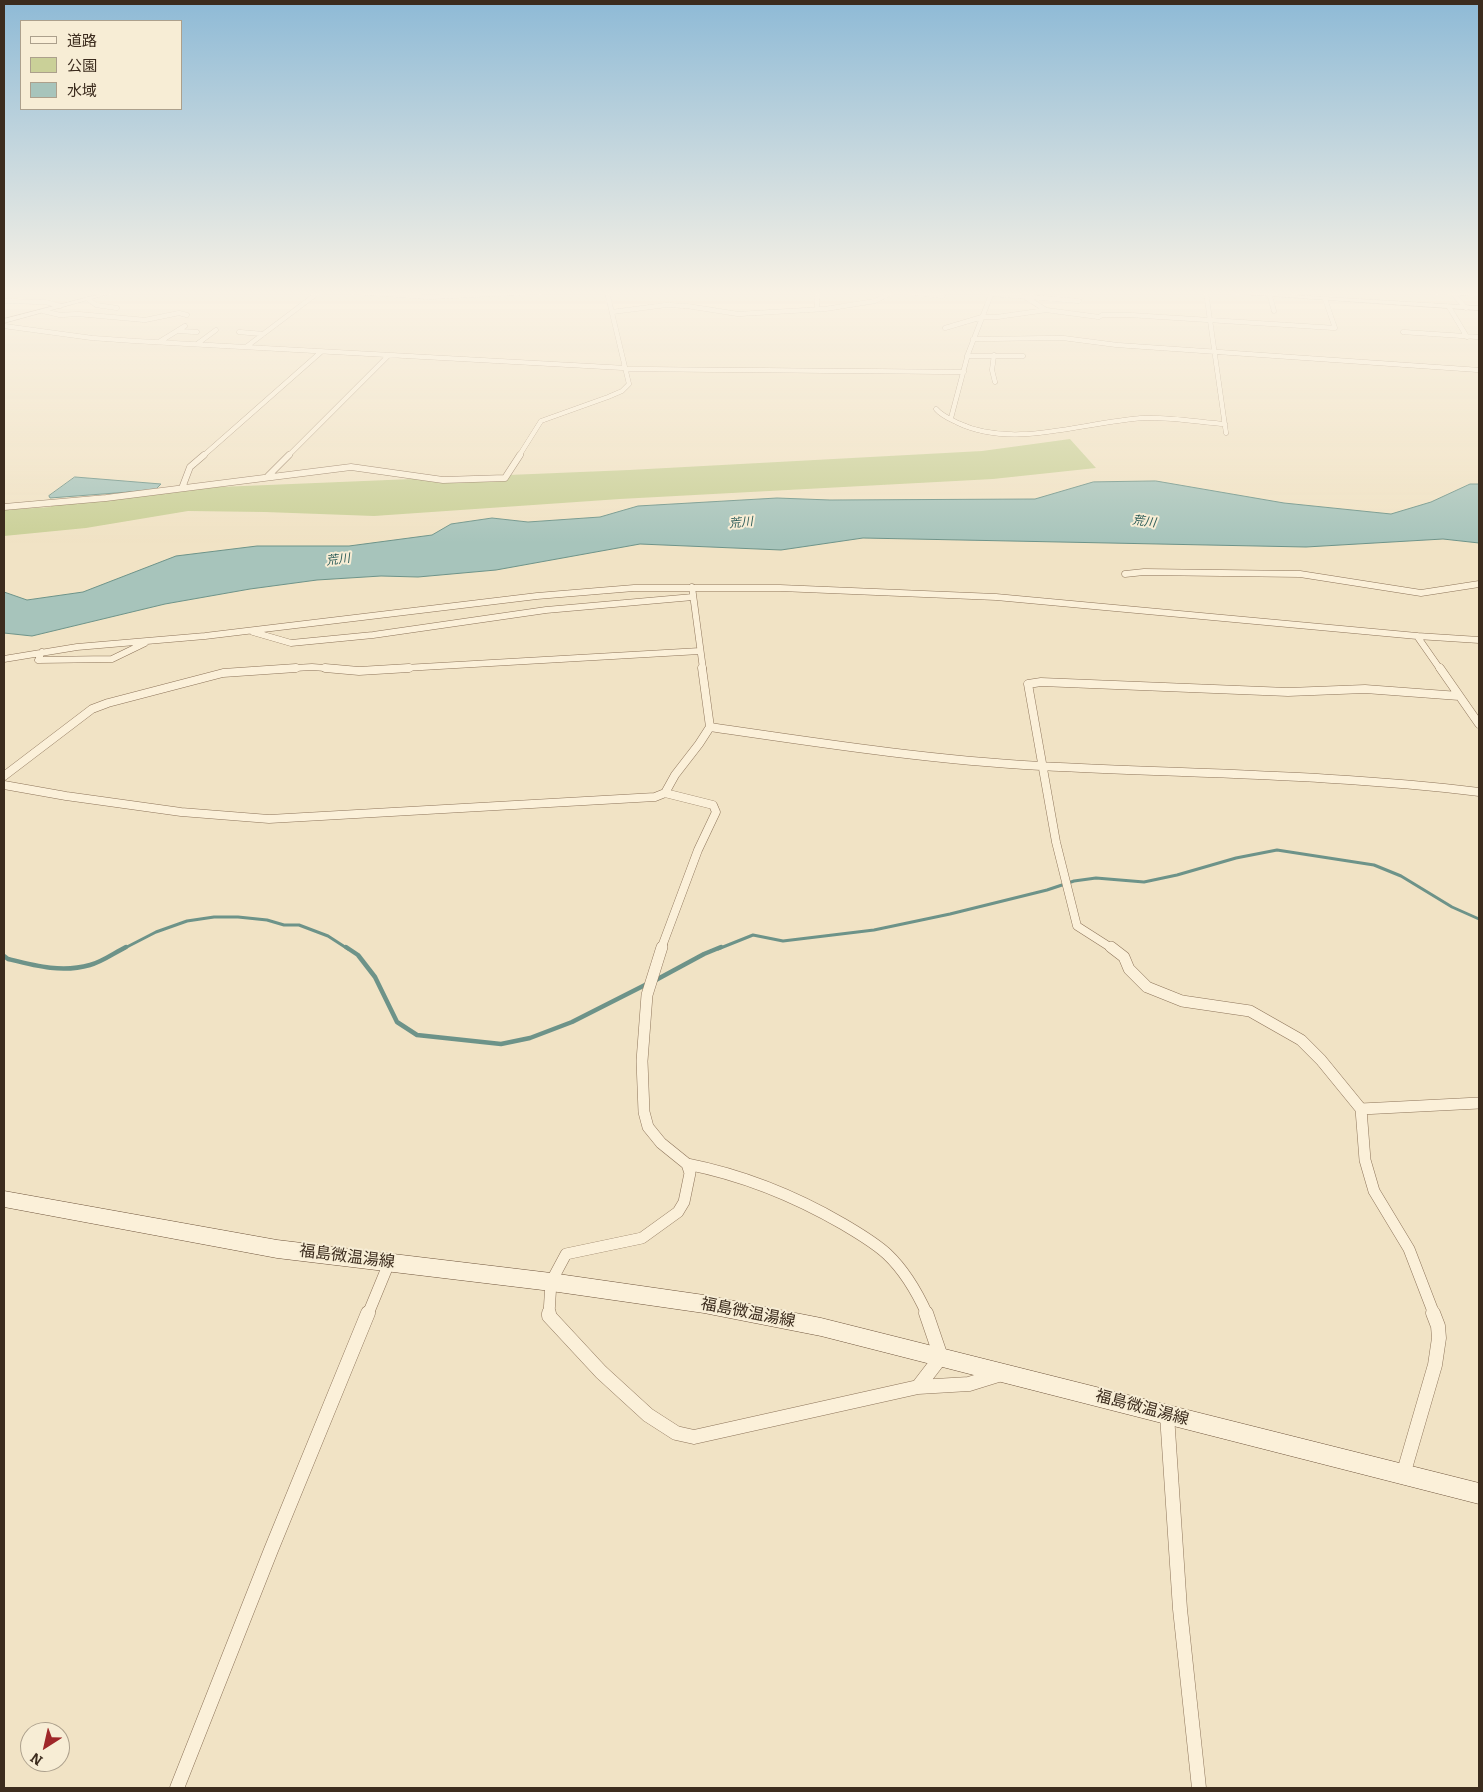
<!DOCTYPE html>
<html>
<head>
<meta charset="utf-8">
<style>
  body { margin:0 }
  #map { position:relative; width:1483px; height:1792px; overflow:hidden; background:#f1e3c5; font-family:Bitter,"Noto Sans JP",serif }
  canvas { display:block }
  .frame { position:absolute; inset:0; border:5px solid #3c2c1e; pointer-events:none }
  .legend { position:absolute; left:20px; top:20px; width:162px; height:90px; box-sizing:border-box; background:#f7edd5; border:1px solid #aca08c; margin:0; padding:6px 9px; list-style:none; font-size:15px; color:#3c2c1e }
  .legend li { display:flex; align-items:center; gap:10px; height:25px }
  .legend b { width:25px; border:1px solid #aca08c }
  .north { position:absolute; left:20px; top:1722px; width:50px; height:50px; box-sizing:border-box; background:#f7edd5; border:1px solid #aca08c; border-radius:50%; rotate:215deg; font-size:14px; font-weight:700; line-height:20px; text-align:center; color:#3c2c1e }
  .north::after { content:''; display:block; margin:auto; width:18px; height:22px; background:#9f2729; clip-path:polygon(50% 0,100% 100%,50% 72%,0 100%) }
</style>
</head>
<body>
<div id="map">
<canvas width="1483" height="1792"></canvas>
<div class="frame"></div>
<ul class="legend">
<li><b style="height:6px;background:#fbf0d9"></b>道路</li>
<li><b style="height:14px;background:#cad098"></b>公園</li>
<li><b style="height:14px;background:#a7c4bb"></b>水域</li>
</ul>
<div class="north">N</div>
</div>
<script>
const ctx = document.querySelector('canvas').getContext('2d');
ctx.lineJoin = 'round';
function fill(path, color) { ctx.fillStyle = color; ctx.fill(path, 'evenodd'); }
function stroke(path, color, width, dash) { ctx.strokeStyle = color; ctx.lineWidth = width; ctx.lineCap = dash ? 'butt' : 'round'; ctx.setLineDash(dash || []); ctx.stroke(path); }
function drawText(font, color, halo, rows, align = 'center') {
  ctx.font = font + ' Bitter,"Noto Sans JP",serif'; ctx.lineWidth = 4; ctx.setLineDash([]); ctx.textBaseline = 'middle'; ctx.strokeStyle = halo; ctx.fillStyle = color; for (const [text, x, y, turn = 0] of rows) {
    ctx.save(); ctx.translate(x, y); ctx.rotate((+turn || 0) * Math.PI / 180); ctx.textAlign = isNaN(turn) ? turn : align; if (halo) ctx.strokeText(text, 0, 0); ctx.fillText(text, 0, 0); ctx.restore();
  }
}
fill(new Path2D(`
  M1070 439 1096 468 993 479 620 499 374 516 265 512 188 511 86 528 4 536V510L51 507 52 505 195 488 629 470 982 451Z`), '#cad098');
const water = new Path2D(`
  M75 477 161 484 155 490 50 498 49 496Z
  M1156 481 1284 503 1391 514 1431 502 1470 484H1479V543L1443 539 1306 547 863 538 781 550 640 544 496 570 418 577 381 576 317 580 250 589 165 604 32 636 4 633V592L27 600 83 592 176 556 257 546H349L432 535 451 524 492 518 528 522 600 517 638 506 777 498 830 500 1035 499 1093 482Z`);
fill(water, '#a7c4bb');
stroke(water, '#6d9389', 1);
stroke(new Path2D(`
  M123 949 156 932 187 921 214 917H238L267 920 284 925H299L328 936 348 949
  M718 949 753 935 783 941 874 930 950 914 1047 890 1074 881 1096 878 1144 882 1177 875 1236 858 1277 850 1374 865 1401 876 1452 907 1479 919`), '#6d9389', 3);
stroke(new Path2D(`
  M346 947 358 955 375 977 397 1022 417 1035 501 1044 530 1038 572 1022 647 984
  M4 956 8 959C36 966 62 973 90 965 102 962 114 953 126 947
  M654 981 704 954 721 947`), '#6d9389', 4.5);
const minorFar4 = new Path2D(`
  M353 292 429 297 539 292
  M817 292V308
  M904 292 943 296
  M1206 292 1226 433
  M1438 292 1479 294
  M1451 292 1466 308
  M992 294 1079 301
  M1270 296 1274 311
  M1025 297 1046 310 1099 317 1102 315H1130L1335 328 1325 299
  M88 299 96 305 117 308
  M4 301 46 302 60 306
  M1449 307 1467 337
  M43 311 60 315 78 314 145 320 179 313 187 315
  M612 312 666 305 687 306 738 314 825 309 875 301 893 292
  M4 326 92 338 135 341 625 368
  M945 328 982 317H997L1046 310
  M178 331 197 332
  M239 332 263 334
  M1403 332 1479 337
  M973 339 1063 338 1117 345 1479 370
  M159 342 185 326
  M197 344 216 330
  M246 347 319 292
  M994 355 992 370 995 382
  M967 356H1023
  M625 369 964 372
  M936 409C942 416 950 419 958 423 1015 450 1085 421 1145 418 1171 417 1199 422 1225 424
  M951 418 968 354 992 292
  M203 456 321 352
  M288 456 389 355
  M519 456 541 421 608 397 622 391 629 384 607 292`);
const minorFar3 = new Path2D(`
  M268 476 289 455
  M182 488 190 467 204 455
  M4 507 106 498 351 467 443 480 505 478 520 455
  M1125 574 1144 572 1300 574 1421 593 1479 584
  M692 587 703 669
  M253 632 291 643 373 635 546 610 693 597
  M1417 636 1440 669
  M42 652 38 660 112 659 145 643
  M4 659 77 647 205 636 537 596 634 588H780L996 597 1417 636 1479 640
  M277 669 312 667 339 669
  M387 669 700 651`);
const minorFar2 = new Path2D(`
  M325 668 359 671 409 668
  M1440 668 1479 724
  M710 727C820 743 930 760 1041 766 1187 774 1334 774 1479 792
  M4 776 92 709 108 703 223 673 296 668
  M4 785 66 796 181 812 269 819 655 797 665 793
  M661 949 698 850 716 812 713 805 665 793 675 775 699 744 710 727 702 668
  M1113 949 1077 926 1056 842 1028 684 1041 682 1288 692 1365 689 1459 696`);
const minorFar1 = new Path2D(`
  M1111 947 1124 957 1129 969 1147 987 1182 1001 1250 1011 1301 1040 1321 1060 1361 1109 1365 1160 1374 1191 1409 1249 1434 1314
  M1361 1109 1479 1103
  M687 1164C743 1175 793 1195 843 1224 858 1233 874 1242 887 1254 905 1271 917 1292 927 1314
  M368 1314 389 1263
  M549 1314 551 1282 566 1254 642 1238 678 1212 684 1202 690 1173 687 1164 661 1143 648 1127 644 1112 642 1061 647 995 662 947`);
const minor = new Path2D(`
  M549 1313V1316L601 1372 648 1415 676 1433 694 1437 918 1387 969 1384 998 1375
  M918 1387 941 1357 926 1313
  M1167 1415 1180 1609 1199 1788
  M1403 1475 1435 1365 1439 1338 1438 1326 1433 1313
  M177 1788 271 1550 368 1313`);
const tertiary = new Path2D(`
  M108 292H117L4 323V319Z
  M1210 292H1241L1479 306V310Z`);
const secondary = new Path2D(`
  M4 1191 277 1240 551 1273 704 1295 821 1318 1479 1483V1504L821 1336 704 1313 551 1291 277 1258 4 1207Z`);
stroke(minorFar4, '#8d745a', 5);
stroke(minorFar3, '#8d745a', 7);
stroke(minorFar2, '#8d745a', 9);
stroke(minorFar1, '#8d745a', 12);
stroke(minor, '#8d745a', 15);
stroke(tertiary, '#8d745a', 1);
stroke(secondary, '#6f553d', 1);
stroke(minorFar4, '#fbf0d9', 4.5);
stroke(minorFar3, '#fbf0d9', 6);
stroke(minorFar2, '#fbf0d9', 8);
stroke(minorFar1, '#fbf0d9', 11);
stroke(minor, '#fbf0d9', 14);
fill(tertiary, '#fbf0d9');
fill(secondary, '#fbf0d9');
const sky = ctx.createLinearGradient(0, 0, 0, 543);
sky.addColorStop(0, '#8ebad6');
sky.addColorStop(0.54, '#f9f2e5');
sky.addColorStop(1, '#f9f2e500');
ctx.fillStyle = sky;
ctx.fillRect(0, 0, 1483, 543);
drawText('italic 12px', '#2d5d59', '#f7edd5', [
  ["荒川",1144,522,7],
  ["荒川",741,523,-5],
  ["荒川",338,560,-7]
]);
drawText('16px', '#3c2c1e', '#f7edd5', [
  ["福島微温湯線",347,1257,7],
  ["福島微温湯線",748,1313,11],
  ["福島微温湯線",1142,1408,15]
]);
</script>
</body>
</html>
